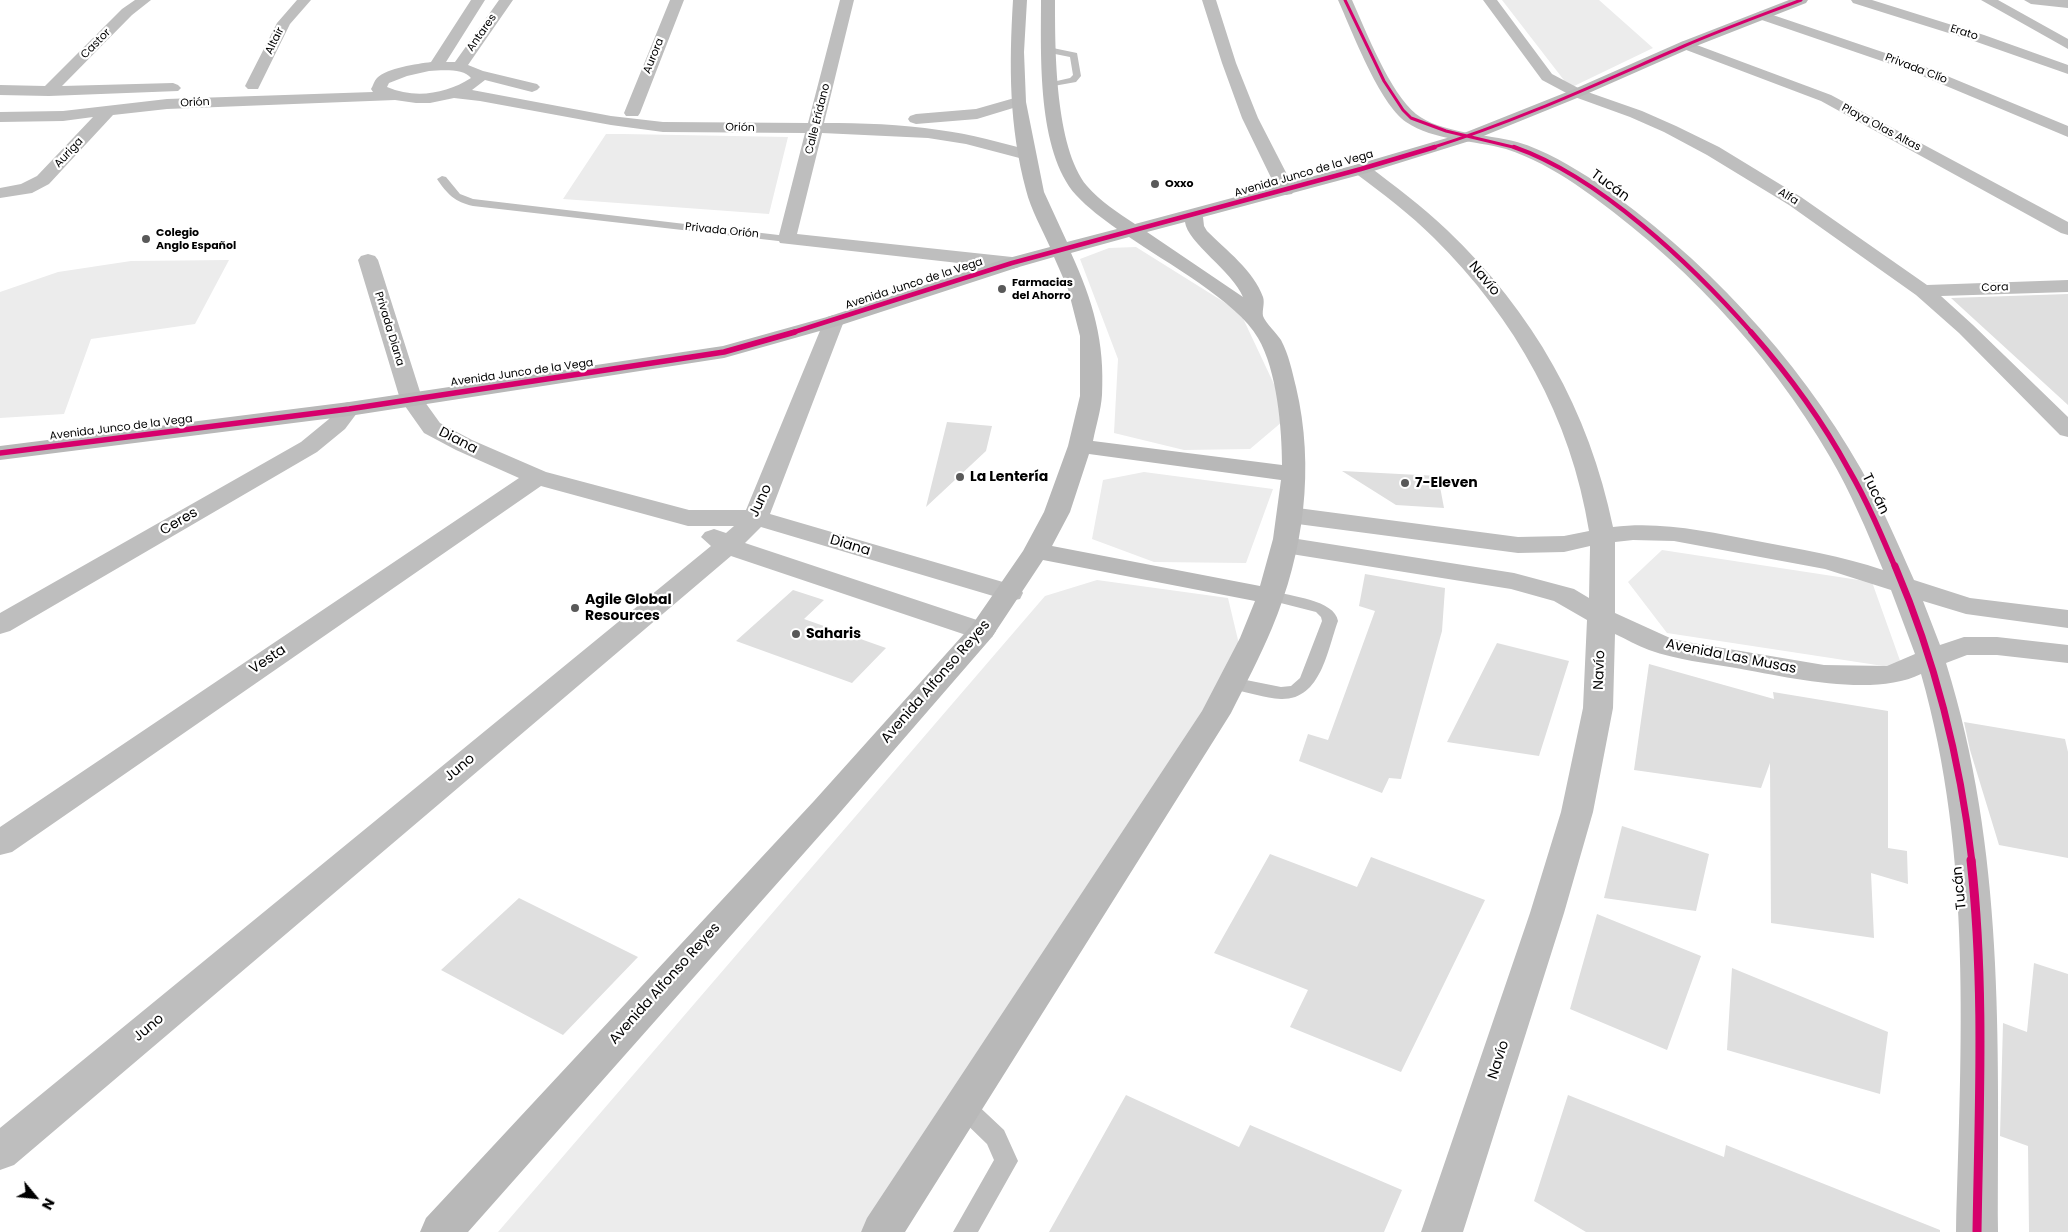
<!DOCTYPE html>
<html>
<head>
<meta charset="utf-8">
<style>
  body { margin:0 }
  #map { position:relative; width:2068px; height:1232px; overflow:hidden; background:#fff; font-family:Poppins,sans-serif }
  canvas { display:block }
  .north { position:absolute; left:10px; top:1172px; width:50px; height:50px; -webkit-text-stroke:4px #fff; paint-order:stroke; rotate:118deg; font-size:14px; font-weight:700; line-height:20px; text-align:center; color:#000 }
  .north::after { content:''; display:block; margin:auto; width:18px; height:22px; background:#000; clip-path:polygon(50% 0,100% 100%,50% 72%,0 100%) }
</style>
</head>
<body>
<div id="map">
<canvas width="2068" height="1232"></canvas>
<div class="north">N</div>
</div>
<script>
const ctx = document.querySelector('canvas').getContext('2d');
ctx.lineJoin = 'round';
function fill(path, color) { ctx.fillStyle = color; ctx.fill(path, 'evenodd'); }
function stroke(path, color, width, dash) { ctx.strokeStyle = color; ctx.lineWidth = width; ctx.lineCap = dash ? 'butt' : 'round'; ctx.setLineDash(dash || []); ctx.stroke(path); }
function drawText(font, color, halo, rows, align = 'center') {
  ctx.font = font + ' Poppins,sans-serif'; ctx.lineWidth = 4.5; ctx.setLineDash([]); ctx.textBaseline = 'middle'; ctx.strokeStyle = halo; ctx.fillStyle = color; for (const [text, x, y, turn = 0] of rows) {
    ctx.save(); ctx.translate(x, y); ctx.rotate((+turn || 0) * Math.PI / 180); ctx.textAlign = isNaN(turn) ? turn : align; if (halo) ctx.strokeText(text, 0, 0); ctx.fillText(text, 0, 0); ctx.restore();
  }
}
fill(new Path2D(`
  M1502 0H1599L1653 48 1570 88Z
  M606 134H623L788 137 769 214 563 199Z
  M1136 247 1240 312 1289 416 1250 449 1184 450 1114 433 1118 359 1080 259 1109 248Z
  M229 260 195 324 91 339 64 414 0 418V292L58 272 131 261Z
  M1144 472 1273 489 1246 563 1154 562 1092 539 1103 480Z
  M1662 550 1872 582 1903 669 1667 633 1628 582Z
  M1097 580 1228 598 1243 661 861 1232H498L1045 596Z`), '#ececec');
fill(new Path2D(`
  M2068 294V405L1951 298Z
  M947 422 992 426 986 451 926 507Z
  M1342 471 1438 476 1444 508 1396 505Z
  M1365 574 1445 588 1442 631 1401 779 1389 778 1382 793 1299 761 1308 734 1328 740 1375 611 1359 606Z
  M793 590 824 600 804 619 886 648 852 683 736 641Z
  M1497 643 1569 661 1539 756 1447 742Z
  M1649 664 1774 699 1773 692 1888 711V848L1907 851 1908 884 1871 873 1874 938 1771 923 1770 763 1761 788 1634 770Z
  M1964 722 2065 739 2068 752V858L1999 845 1970 750Z
  M1622 826 1709 854 1696 911 1604 898Z
  M1270 854 1357 887 1371 857 1485 900 1401 1072 1290 1027 1308 990 1214 953Z
  M519 898 638 957 563 1035 441 970Z
  M1597 914 1701 956 1667 1050 1570 1009Z
  M2034 963 2068 974V1232H2029L2028 1146 2000 1136 2003 1023 2027 1032Z
  M1732 968 1888 1032 1880 1094 1727 1050Z
  M1126 1095 1239 1147 1250 1125 1402 1190 1384 1232H1049Z
  M1568 1095 1724 1157 1726 1145 1940 1230V1232H1586L1534 1201Z`), '#dfdfdf');
fill(new Path2D(`
  M1048 47 1077 53 1081 76 1076 82 1048 87V83L1070 78 1073 75 1070 57 1045 52 1044 50Z
  M442 176 446 177 460 194 473 199 787 236 793 239 787 242 473 206C455 202 447 194 437 179Z
  M1271 591C1290 596 1335 600 1338 621 1327 651 1321 700 1281 699 1265 698 1247 692 1231 689L1225 687 1222 683 1225 679 1231 677 1281 687 1291 686 1300 678 1322 621 1321 617 1316 612 1265 599 1263 596 1265 593Z
  M963 1096 971 1099 1004 1130 1018 1161 978 1232H953L994 1160 987 1144 955 1113 952 1106 955 1099Z`), '#bebebe');
fill(new Path2D(`
  M135 0H151L132 15 62 86 173 83 178 85 181 88 178 91 49 96 0 95V85L45 86 122 9Z
  M297 0H311L290 24 258 89H248L245 86 277 23Z
  M471 0H485L446 62H455L499 0H513L468 65 483 71 537 84 540 87 537 90 532 92 485 80 472 90 611 116 663 122 808 123 840 0H854L824 123C862 123 901 124 939 130 971 134 1002 143 1033 151L1035 155 1033 159 1027 160 966 144 928 138 822 133 797 234 1012 257 1019 259 1022 263 1019 267 1012 269 780 243 778 239 805 133 663 132 611 125 480 101 454 98 430 103H416L395 100 167 109 113 115 49 184 32 193 0 198V188L21 184 37 176 93 117 63 121 0 122V112L63 111 167 99 373 92 371 89C373 86 374 81 377 78 387 68 417 64 431 62ZM429 71C441 70 464 68 471 78 446 94 415 99 387 87L389 83 407 76Z
  M670 0H684L640 113 638 116H626L624 113Z
  M1202 0H1216L1236 63 1258 118 1295 190 1292 194 1286 195 1280 194 1277 190 1242 118 1222 63Z
  M1338 0H1352C1366 31 1390 93 1416 114 1440 133 1487 134 1517 142 1545 150 1571 166 1596 182 1702 256 1797 356 1861 469 1881 504 1897 542 1914 580L1970 598 2068 610V628L1966 614 1923 601 1940 645 1964 637H1997L2068 645V663L1997 655H1967L1946 663C2005 852 1998 1037 1998 1232H1956C1961 1046 1973 856 1921 674 1873 698 1787 677 1736 668 1707 663 1677 660 1649 650 1638 646 1626 639 1615 634L1613 708 1593 812 1564 913 1463 1232H1421L1530 913 1561 812 1583 708 1587 620 1554 601 1511 589 1285 553 1276 550 1272 545 1276 540 1285 537 1514 573 1574 589 1589 598 1590 548V546L1564 552 1518 553 1290 523 1281 520 1277 515 1281 510 1290 507 1518 537 1564 536 1589 531C1571 418 1515 318 1434 238 1410 214 1382 193 1355 173L1352 169 1355 165 1361 164 1367 165C1395 186 1422 206 1447 230 1533 312 1589 410 1613 527 1662 521 1709 532 1757 541 1799 549 1842 556 1883 570 1867 531 1851 493 1830 457 1768 350 1678 255 1575 184 1554 170 1531 157 1506 149 1474 140 1434 141 1406 122 1379 103 1352 31 1338 0ZM1633 540 1674 541 1825 569 1891 590 1915 654 1887 666 1824 665 1687 642 1670 638 1615 613V542Z
  M1483 0H1497L1552 74 1582 90 1642 111 1676 126 1719 147 1801 197 1927 285 2068 280V292L1941 296 1973 325 2068 417V437L2060 435 1959 333 1916 295 1789 205 1707 155 1664 132 1630 117 1572 96 1542 80Z
  M1851 0H1872L1984 35 2068 65V74L1974 41 1853 3Z
  M1981 0H1998L2068 39V49Z
  M2024 0H2068V8L2031 4Z
  M1761 11 1918 64 2068 126V137L1908 70 1756 18 1754 15Z
  M1686 41 1831 95 2068 222V235L2061 233 1821 101 1681 48 1679 45 1681 42Z
  M1018 97 1023 99 1026 102 1023 105 977 119 916 124 910 122 908 119 910 116 916 114 976 109Z
  M368 254 375 256 378 260 422 398 440 423 472 440 546 472 689 510H746L824 321 827 317 834 315 841 317 844 321 770 514 1020 587 1023 593 1020 599 1010 601 761 527 745 543 992 625 996 631 992 637 982 640 972 637 731 556 14 1165 0 1170V1128L711 546 701 537 705 532 714 529 726 533 734 526H688L541 486 12 852 0 855V827L519 478 456 450 424 433 400 399 358 260 361 256Z
  M349 402 357 404 360 409 345 429 317 452 10 631 0 634V613L301 442 329 419 341 404Z`), '#bebebe');
fill(new Path2D(`
  M1013 0H1027L1024 52 1026 102 1044 192 1067 242 1117 229C1103 219 1088 208 1076 195 1037 151 1041 56 1041 0H1055C1055 50 1055 147 1087 186 1100 201 1118 213 1135 224L1355 165 1464 133 1572 90 1681 42 1789 0H1808L1806 3 1691 48 1582 96 1476 139 1367 173 1203 217 1204 226 1207 231C1226 250 1254 271 1263 297 1265 303 1262 310 1263 316 1265 322 1277 334 1281 340 1289 355 1292 371 1296 387 1315 467 1304 552 1272 628 1260 657 1245 685 1231 713L905 1232H861L867 1218 1202 711 1240 638 1255 601 1043 560 992 637 836 817 468 1232H420L426 1218 814 801 972 625 1023 551 1044 512 1068 446 1080 396V336L1068 289 1054 257 1019 267 841 325 724 358 349 416 0 460V446L349 402 723 346 827 317 1005 259 1050 247C1042 229 1031 210 1026 190 1009 126 1009 66 1013 0ZM1185 222C1187 242 1233 272 1243 297L1147 232ZM1129 237C1165 262 1237 301 1258 338 1277 370 1282 429 1282 465L1093 441C1096 426 1101 410 1102 395 1105 342 1093 301 1071 253ZM1089 454 1281 480 1273 539 1260 586 1052 546 1070 512Z`), '#b8b8b8');
stroke(new Path2D(`
  M1345 0 1384 81 1403 110 1411 118 1446 131 1517 148
  M1431 148C1518 121 1601 82 1684 46 1723 29 1762 15 1801 0`), '#d6006c', 3);
stroke(new Path2D(`
  M1514 147C1600 177 1692 265 1752 333
  M791 333 1012 263 1361 169 1435 147`), '#d6006c', 4.5);
stroke(new Path2D(`
  M1751 332C1788 374 1822 420 1849 470 1867 501 1881 534 1895 567
  M0 453 349 409 652 363 724 352 795 332`), '#d6006c', 5.5);
stroke(new Path2D(`
  M1895 566C1936 662 1960 757 1972 862`), '#d6006c', 7);
stroke(new Path2D(`
  M1971 860C1985 984 1979 1108 1977 1232`), '#d6006c', 9);
for (const [x, y, r, color] of [
  [1155,184,5,"#595959"],
  [146,239,5,"#595959"],
  [1002,289,5,"#595959"],
  [960,477,5,"#595959"],
  [1405,483,5,"#595959"],
  [575,608,5,"#595959"],
  [796,634,5,"#595959"]
]) { const dot = new Path2D(); dot.arc(x, y, r, 0, 2 * Math.PI); ctx.fillStyle = color; ctx.fill(dot); stroke(dot, '#fff', 2); }
drawText('11px', '#000', '#fff', [
  ["Antares",482,33,-55],
  ["Erato",1964,33,18],
  ["Altair",275,41,-64],
  ["Castor",96,44,-45],
  ["Aurora",654,56,-68],
  ["Privada Clío",1916,69,21],
  ["Orión",195,103,-3],
  ["Calle Erídano",818,119,-76],
  ["Orión",740,128,1],
  ["Playa Olas Altas",1881,128,28],
  ["Auriga",69,153,-47],
  ["Avenida Junco de la Vega",1304,174,-16],
  ["Alfa",1788,197,32],
  ["Privada Orión",722,231,6],
  ["Avenida Junco de la Vega",914,284,-18],
  ["Cora",1995,288,-2],
  ["Privada Diana",389,329,73],
  ["Avenida Junco de la Vega",522,373,-8],
  ["Avenida Junco de la Vega",121,428,-7]
]);
drawText('bold 11px', '#000', '#fff', [
  ["Oxxo",1165,184],
  ["Colegio",156,233],
  ["Anglo Español",156,246],
  ["Farmacias",1012,283],
  ["del Ahorro",1012,296]
], 'left');
drawText('14px', '#000', '#fff', [
  ["Tucán",1610,186,36],
  ["Navío",1484,279,50],
  ["Diana",458,441,27],
  ["Tucán",1875,494,64],
  ["Juno",761,501,-65],
  ["Ceres",179,522,-30],
  ["Diana",850,546,17],
  ["Avenida Las Musas",1731,657,11],
  ["Vesta",268,660,-34],
  ["Navío",1600,670,-88],
  ["Avenida Alfonso Reyes",936,682,-49],
  ["Juno",460,768,-40],
  ["Tucán",1960,888,-96],
  ["Avenida Alfonso Reyes",665,984,-48],
  ["Juno",149,1028,-40],
  ["Navío",1499,1060,-72]
]);
drawText('bold 14px', '#000', '#fff', [
  ["La Lentería",970,477],
  ["7-Eleven",1415,483],
  ["Agile Global",585,600],
  ["Resources",585,616],
  ["Saharis",806,634]
], 'left');
</script>
</body>
</html>
